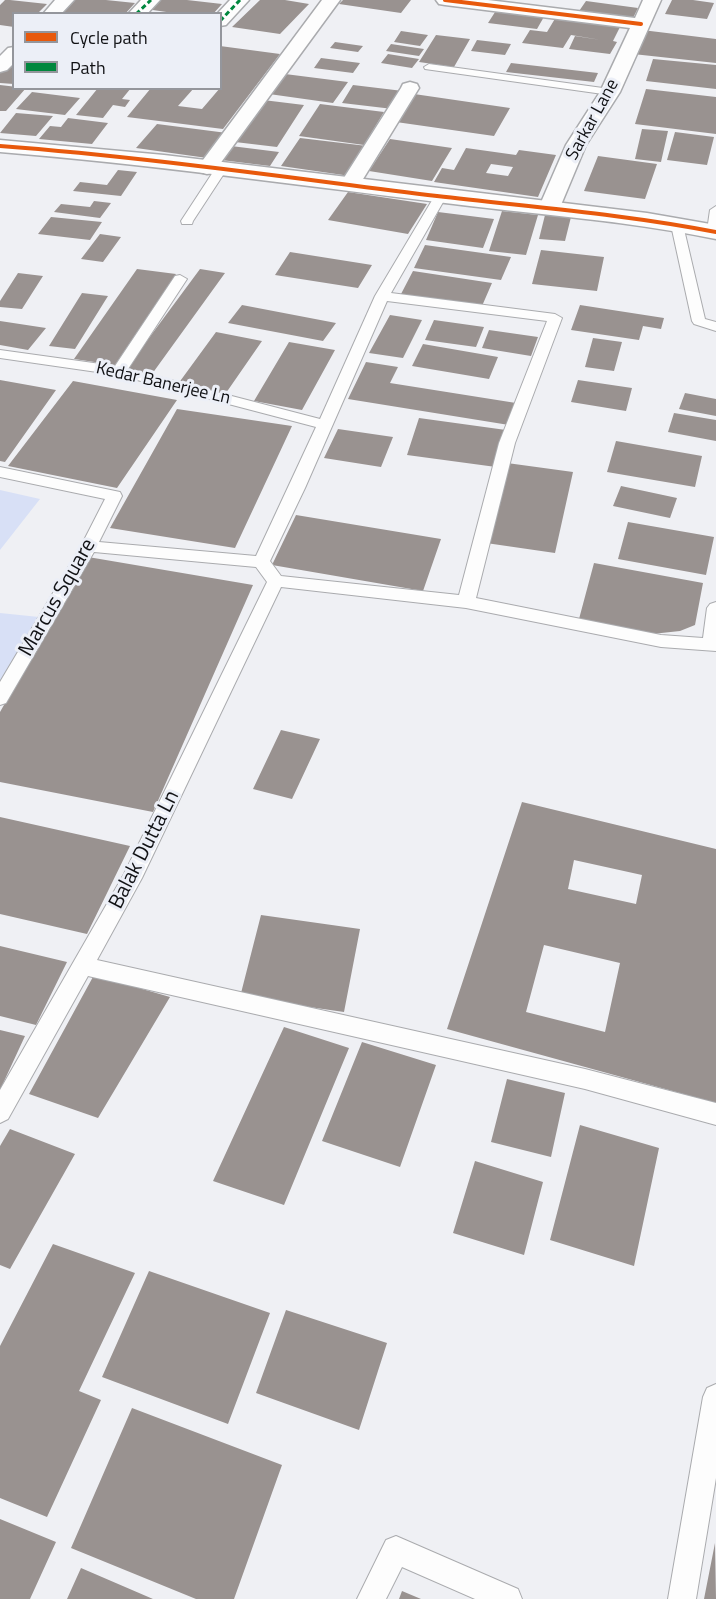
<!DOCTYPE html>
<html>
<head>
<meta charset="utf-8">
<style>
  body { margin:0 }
  #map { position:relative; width:716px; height:1599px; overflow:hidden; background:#eff0f4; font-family:"Titillium Web",sans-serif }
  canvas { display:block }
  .legend { position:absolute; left:12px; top:12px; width:210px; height:78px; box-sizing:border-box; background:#eceff7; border:2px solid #94969c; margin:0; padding:8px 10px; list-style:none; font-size:18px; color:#101114 }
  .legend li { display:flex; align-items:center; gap:12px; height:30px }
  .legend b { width:30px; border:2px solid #94969c }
</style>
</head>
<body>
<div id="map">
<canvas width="716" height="1599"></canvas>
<ul class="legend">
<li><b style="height:8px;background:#e8590c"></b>Cycle path</li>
<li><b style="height:8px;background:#00873e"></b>Path</li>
</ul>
</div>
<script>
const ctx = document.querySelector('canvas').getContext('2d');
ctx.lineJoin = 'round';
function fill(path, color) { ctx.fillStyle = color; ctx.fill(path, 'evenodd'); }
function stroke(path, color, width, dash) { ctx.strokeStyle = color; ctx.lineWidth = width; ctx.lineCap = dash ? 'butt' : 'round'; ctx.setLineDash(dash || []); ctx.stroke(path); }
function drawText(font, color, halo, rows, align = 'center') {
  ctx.font = font + ' "Titillium Web",sans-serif'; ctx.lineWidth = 6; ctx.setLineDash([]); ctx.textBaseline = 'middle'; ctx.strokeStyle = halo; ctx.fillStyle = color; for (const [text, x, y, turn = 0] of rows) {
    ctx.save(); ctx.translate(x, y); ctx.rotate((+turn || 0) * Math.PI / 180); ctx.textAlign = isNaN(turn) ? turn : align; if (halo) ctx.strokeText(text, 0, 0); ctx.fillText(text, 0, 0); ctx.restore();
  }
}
fill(new Path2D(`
  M0 490 40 499 0 550Z
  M0 613 39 617 0 682Z`), '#d8e0f6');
fill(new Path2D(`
  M5 0H10L47 4 37 14H14V27L0 25V5Z
  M69 0H106L135 3 125 14H55Z
  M155 0H187L222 4 213 14H180L146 9Z
  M260 0H285L309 4 280 34 232 27Z
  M343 0H411L401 13 339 4Z
  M672 0H693L714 3 707 19 665 14Z
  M586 1 638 8 631 22 577 14Z
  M497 9 545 15 537 29 488 23Z
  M556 17 621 25 613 41 617 42 610 54 569 49 575 36 601 40 571 35 563 48 522 43 530 30 547 32Z
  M642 30 716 39V63L633 54Z
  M401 31 428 35 420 46 394 42Z
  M436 35 470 39 454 67 419 62Z
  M477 40 511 44 505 55 471 51Z
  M335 42 363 46 358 52 330 48Z
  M391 44 424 49 419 56 386 51Z
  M220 46 280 54 223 129 127 117 151 88H194L178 106 202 109 220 88Z
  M388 54 419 59 412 68 381 63Z
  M321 58 360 63 353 73 314 68Z
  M653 59 716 65V89L646 81Z
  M511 63 598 73 594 82 506 72Z
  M5 65 14 66V84L0 83V70Z
  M285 74 348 82 333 103 269 94Z
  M0 85 26 88 6 111H0Z
  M353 85 403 91 393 109 342 103Z
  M98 88H131L122 99 130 100 125 107 113 105 103 118 76 115Z
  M646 89 716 97V134L635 124Z
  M32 92 80 98 65 115 16 109Z
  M414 94 510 108 494 136 396 122Z
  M263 100 304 105 277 147 235 142Z
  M320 104 384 112 364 145 299 136Z
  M16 113 53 116 36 136 0 133Z
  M68 118 108 123 92 144 39 139 50 126 61 127Z
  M157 124 227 133 207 158 136 148Z
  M642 129 668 131 661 162 635 159Z
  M675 132 714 137 707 165 667 160Z
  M300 138 367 146 350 176 281 166Z
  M390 139 452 148 432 181 369 171Z
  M231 146 279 152 270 166 221 160Z
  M466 148 516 155 519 150 556 155 538 197 434 182 442 168 454 170ZM491 164 513 167 508 176 486 173Z
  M598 156 657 164 645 199 584 191Z
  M118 170 137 172 121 196 73 191 80 182 107 185Z
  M348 192 427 204 408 234 328 220Z
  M94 201 111 203 100 218 54 212 61 204 90 207Z
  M502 211 538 215 526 255 489 251Z
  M438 212 494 219 483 248 426 240Z
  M545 215 571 217 565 241 539 239Z
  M51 217 102 222 90 240 38 234Z
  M100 234 121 237 103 262 81 259Z
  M425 245 511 257 501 280 414 268Z
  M541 250 604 257 597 291 532 284Z
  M290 252 372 265 358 288 275 275Z
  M137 269 176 274 115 365 74 359Z
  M200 269 225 273 152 374 126 369Z
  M413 271 492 283 482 306 401 294Z
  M18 273 43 276 22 309 0 307V301Z
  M82 293 108 296 75 349 49 346Z
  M242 305 336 323 323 341 228 323Z
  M580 305 664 318 661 329 643 326 639 340 571 330Z
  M390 315 422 320 403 358 369 353Z
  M434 320 484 327 476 347 425 340Z
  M0 321 46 328 28 350 0 345Z
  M489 330 538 337 531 356 482 348Z
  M216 332 262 341 226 393 178 384Z
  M593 338 622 342 614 371 585 367Z
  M289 342 335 350 302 410 254 401Z
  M423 344 498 357 489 379 412 366Z
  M366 362 398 367 390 383 516 403 509 425 348 399Z
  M0 380 56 390 5 462 0 461Z
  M578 380 632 388 626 411 571 402Z
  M73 381 177 400 117 488 8 466Z
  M685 393 716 399V416L679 409Z
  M177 409 292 426 235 548 110 528Z
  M674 413 716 420V441L668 432Z
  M419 418 506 430 496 467 407 455Z
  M338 429 393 437 381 467 324 458Z
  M616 441 702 456 695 487 607 472Z
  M507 463 573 472 555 553 486 543Z
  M621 486 677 498 670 518 613 506Z
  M296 515 441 539 423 591 272 565Z
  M628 522 714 537 706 575 618 559Z
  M88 557 253 585 153 812 0 782V712Z
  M594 563 703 583 695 625 680 631 652 634 579 619Z
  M281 730 320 739 292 799 253 789Z
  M522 802 716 849V1103L447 1029ZM574 860 642 875 636 904 568 889ZM544 945 620 963 605 1032 526 1012Z
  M0 817 130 846 87 934 0 914Z
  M261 915 360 929 344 1012 240 997Z
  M0 946 67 962 36 1025 0 1016Z
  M94 975 170 997 98 1118 29 1094Z
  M284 1027 349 1048 284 1205 213 1181Z
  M0 1030 25 1036 0 1090Z
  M362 1042 436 1065 400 1167 322 1141Z
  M507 1079 565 1093 551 1157 491 1142Z
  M580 1125 659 1148 634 1266 550 1240Z
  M10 1129 75 1154 10 1269 0 1265V1146Z
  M475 1161 543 1182 524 1255 453 1233Z
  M53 1244 135 1273 79 1391 101 1400 47 1517 0 1498V1346Z
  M149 1271 270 1313 228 1424 102 1377Z
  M286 1310 387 1343 359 1430 256 1393Z
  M132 1408 282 1465 234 1599H196L71 1548Z
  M0 1519 56 1542 30 1599H0Z
  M715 1543 716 1599H704Z
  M81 1568 153 1599H67Z
  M402 1591 421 1599H399Z`), '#999290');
const service = new Path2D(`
  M429 64 610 89 616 92 610 95 425 69 424 67Z
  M221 165 227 169 193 221 192 224H182L181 221 215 169Z
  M440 193 446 197 391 293 555 314 562 318 515 443 476 598 661 635 703 638 707 608 710 604 716 602V651L661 647 466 608 281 587 142 878 97 960 585 1069 716 1103V1125L585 1089 88 976 8 1119 0 1123V1090L124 874 267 582 256 567 94 552 6 703 0 705V682L81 546 105 499 0 477V467L120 492 122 496 99 542 256 556 316 427 118 375 0 358V350L115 366 175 276 180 275 187 279 128 369 320 419 375 296 434 197ZM387 301 547 321 499 443 459 595 281 576 270 561 305 488Z
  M716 206V234L713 235 707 231 710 210Z
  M677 221 683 225 705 319 716 322V331L694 324 692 321 671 225Z
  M716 1384V1478L696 1599H668L703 1397 707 1388Z
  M396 1536 518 1589 522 1599H475L402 1567 386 1599H357L386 1540Z`);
const minor = new Path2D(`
  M141 0H160L147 14H128Z
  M230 0H249L226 25 220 26V14H217Z
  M322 0H340L214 172 207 174 200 172 197 168 200 164Z
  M436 0H488L635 18 643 0H661L620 92 586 145 558 212 550 213 542 212 539 207 566 145 600 92 630 28 445 5 439 4Z
  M410 82 417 84 419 88 360 184 357 188 350 190 343 188 340 184 401 88 403 84Z`);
const tertiary = new Path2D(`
  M55 0H74L61 14H43Z
  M14 47V63L7 70 0 72V56L8 48Z
  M0 140 164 155 647 213 716 225V239C624 220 530 214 437 202 291 184 146 164 0 152Z`);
stroke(service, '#aaabae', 2);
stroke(minor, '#aaabae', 3);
stroke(tertiary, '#aaabae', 3);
fill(service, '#fdfdfd');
fill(minor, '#fdfdfd');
fill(tertiary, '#fdfdfd');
stroke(new Path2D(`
  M136 14 151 0
  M220 21 240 0`), '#00873e', 3, [5, 3]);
stroke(new Path2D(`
  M445 0 641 24
  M0 146C146 157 291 178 437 196 530 207 624 214 716 232`), '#e8590c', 4);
drawText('18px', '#101114', '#eceff7', [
  ["Sarkar Lane",593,120,-61],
  ["Kedar Banerjee Ln",163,384,13]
]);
drawText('21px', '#101114', '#eceff7', [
  ["Marcus Square",58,598,-60],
  ["Balak Dutta Ln",145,850,-63]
]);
</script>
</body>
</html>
